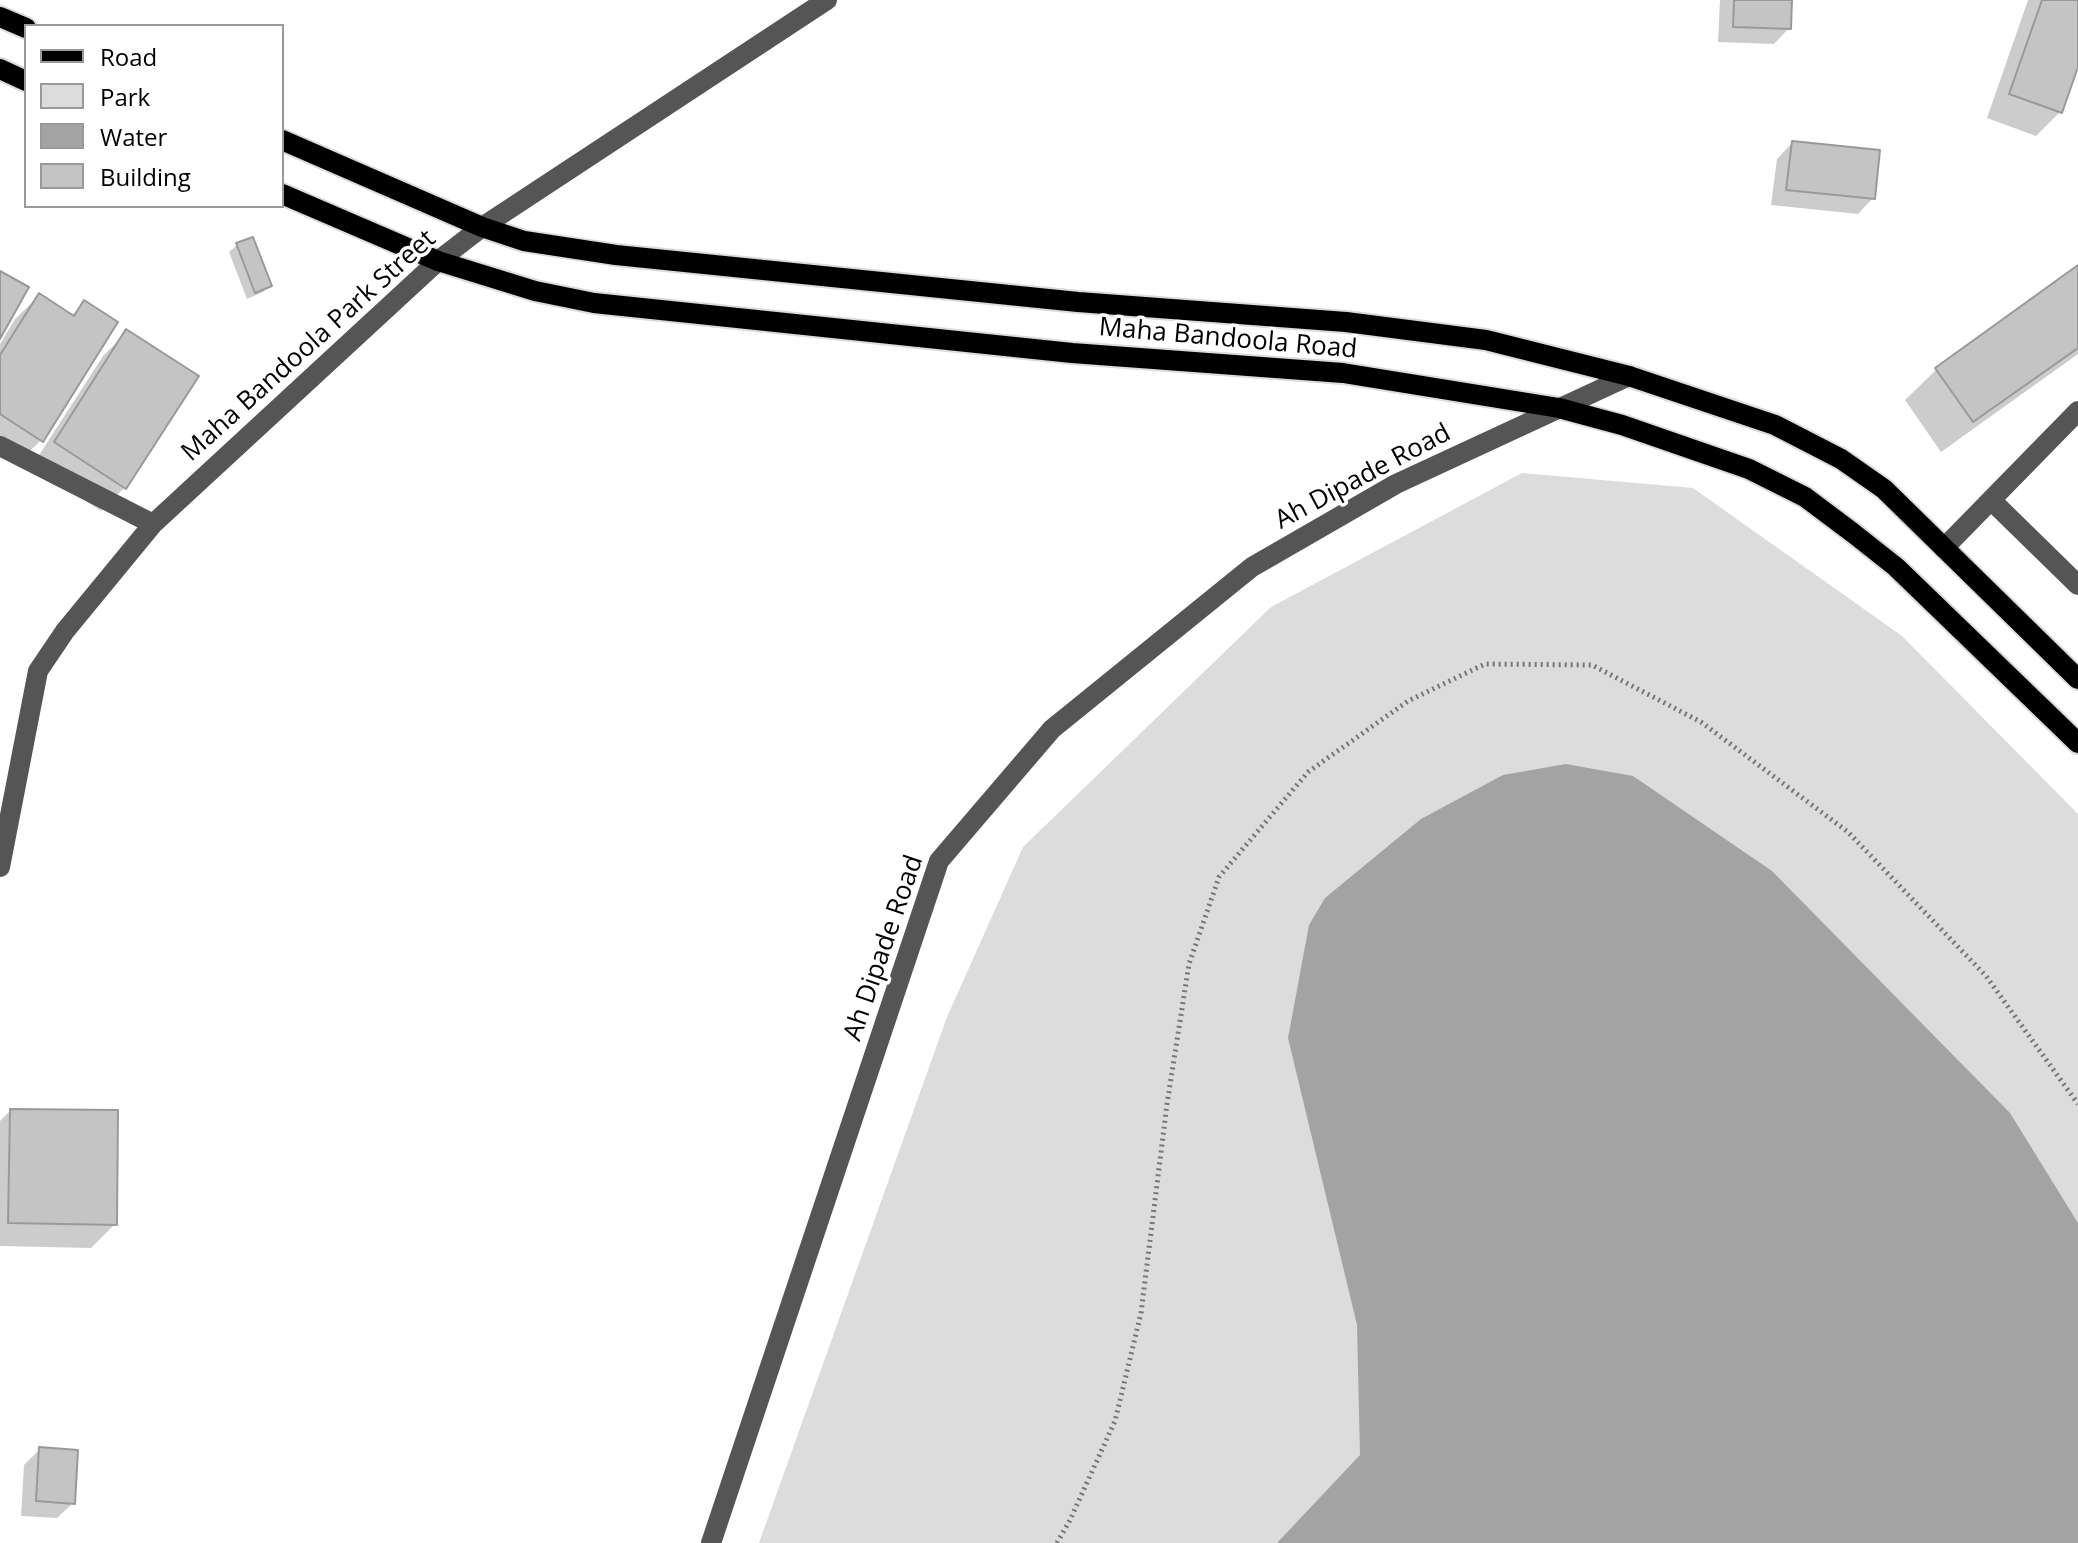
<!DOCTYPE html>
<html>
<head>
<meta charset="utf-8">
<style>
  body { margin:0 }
  #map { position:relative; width:2078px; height:1543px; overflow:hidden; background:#fff; font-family:"Open Sans",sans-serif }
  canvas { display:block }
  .legend { position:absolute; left:24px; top:24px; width:260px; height:184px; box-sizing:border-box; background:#fff; border:2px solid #999; margin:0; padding:10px 14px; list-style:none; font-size:24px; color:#000 }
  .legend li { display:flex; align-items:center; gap:16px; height:40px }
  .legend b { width:40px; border:2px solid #999 }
</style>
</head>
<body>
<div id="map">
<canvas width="2078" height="1543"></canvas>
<ul class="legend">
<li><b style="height:10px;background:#000"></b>Road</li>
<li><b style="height:22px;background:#dcdcdc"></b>Park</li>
<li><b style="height:22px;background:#a3a3a3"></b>Water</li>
<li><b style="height:22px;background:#c4c4c4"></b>Building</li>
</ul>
</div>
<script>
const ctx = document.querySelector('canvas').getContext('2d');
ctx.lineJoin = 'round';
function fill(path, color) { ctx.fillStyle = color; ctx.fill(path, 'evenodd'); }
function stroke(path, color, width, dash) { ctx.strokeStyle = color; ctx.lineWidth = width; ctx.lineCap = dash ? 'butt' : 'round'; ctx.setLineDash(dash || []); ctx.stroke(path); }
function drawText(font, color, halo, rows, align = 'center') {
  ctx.font = font + ' "Open Sans",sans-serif'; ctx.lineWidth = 7; ctx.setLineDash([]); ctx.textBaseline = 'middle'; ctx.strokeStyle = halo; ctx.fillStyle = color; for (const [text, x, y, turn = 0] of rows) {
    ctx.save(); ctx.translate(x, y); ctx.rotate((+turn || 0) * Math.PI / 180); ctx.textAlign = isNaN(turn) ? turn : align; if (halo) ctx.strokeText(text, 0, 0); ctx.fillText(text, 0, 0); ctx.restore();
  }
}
fill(new Path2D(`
  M1522 473 1693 488 1902 636 2078 814V1543H759L947 1017 1023 847 1271 607Z`), '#dcdcdc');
fill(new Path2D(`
  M1566 764 1633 776 1772 871 2010 1113 2078 1223V1543H1277L1360 1455 1357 1325 1288 1038 1309 925 1325 898 1421 819 1503 775Z`), '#a3a3a3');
fill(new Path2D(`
  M1790 0 1789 28 1774 44 1718 42 1720 0Z
  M2028 0H2078V61L2060 112 2036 136 1987 118Z
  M1792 143 1873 198 1858 214 1771 205 1777 159Z
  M252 239 270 285 263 292 247 299 229 252 237 245Z
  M2078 268V354L1941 452 1905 400 1936 370Z
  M39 296 71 316 84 303 41 440 17 464 0 453V344L15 319Z
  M127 332 125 487 101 511 32 466 103 356Z
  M10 1111 115 1224 91 1248 0 1246V1121Z
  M40 1449 73 1503 57 1518 21 1516 24 1465Z`), '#0003');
const building = new Path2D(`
  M1734 0H1792L1791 29 1733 27Z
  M2042 0H2078V67L2062 113 2009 94Z
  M1792 141 1880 150 1875 199 1786 190Z
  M253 237 272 286 255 293 236 243Z
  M2078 265V348L1973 422 1935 368Z
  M0 271 29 287 0 339Z
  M39 293 74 316 84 300 118 322 43 442 0 414V355Z
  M126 329 199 376 126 489 54 442Z
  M10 1109 118 1110 117 1225 8 1223Z
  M39 1447 78 1450 75 1504 36 1501Z`);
fill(building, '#c4c4c4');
stroke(building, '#999', 2);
const major = new Path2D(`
  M0 17 26 28
  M0 69 26 81
  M282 140 482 227 524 241 616 255 1078 302 1346 322 1486 340 1629 376 1775 425 1841 459 1884 489 2078 679
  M282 194 438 261 535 291 594 303 1072 353 1343 373 1559 408 1622 425 1749 469 1805 497 1853 533 1896 567 2078 743`);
stroke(major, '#dbdbdb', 24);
stroke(new Path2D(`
  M1057 1543 1070 1520 1115 1421 1141 1313 1167 1104 1189 964 1219 877 1308 772 1408 701 1485 664 1592 665 1701 722 1848 832 1986 976 2078 1104`), '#777', 5, [2, 4]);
stroke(new Path2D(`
  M0 446 153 524
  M1991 500 2078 585
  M1944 548 2078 411
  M0 867 38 671 65 631 153 524 438 261 482 227 827 0
  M711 1543 939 861 1052 729 1252 567 1396 484 1629 376`), '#555', 20);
stroke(major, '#000', 20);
drawText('26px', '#000', '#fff', [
  ["Maha Bandoola Road",1228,339,5],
  ["Maha Bandoola Park Street",309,346,-42],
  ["Ah Dipade Road",1363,477,-28],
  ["Ah Dipade Road",884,948,-71]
]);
</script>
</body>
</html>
